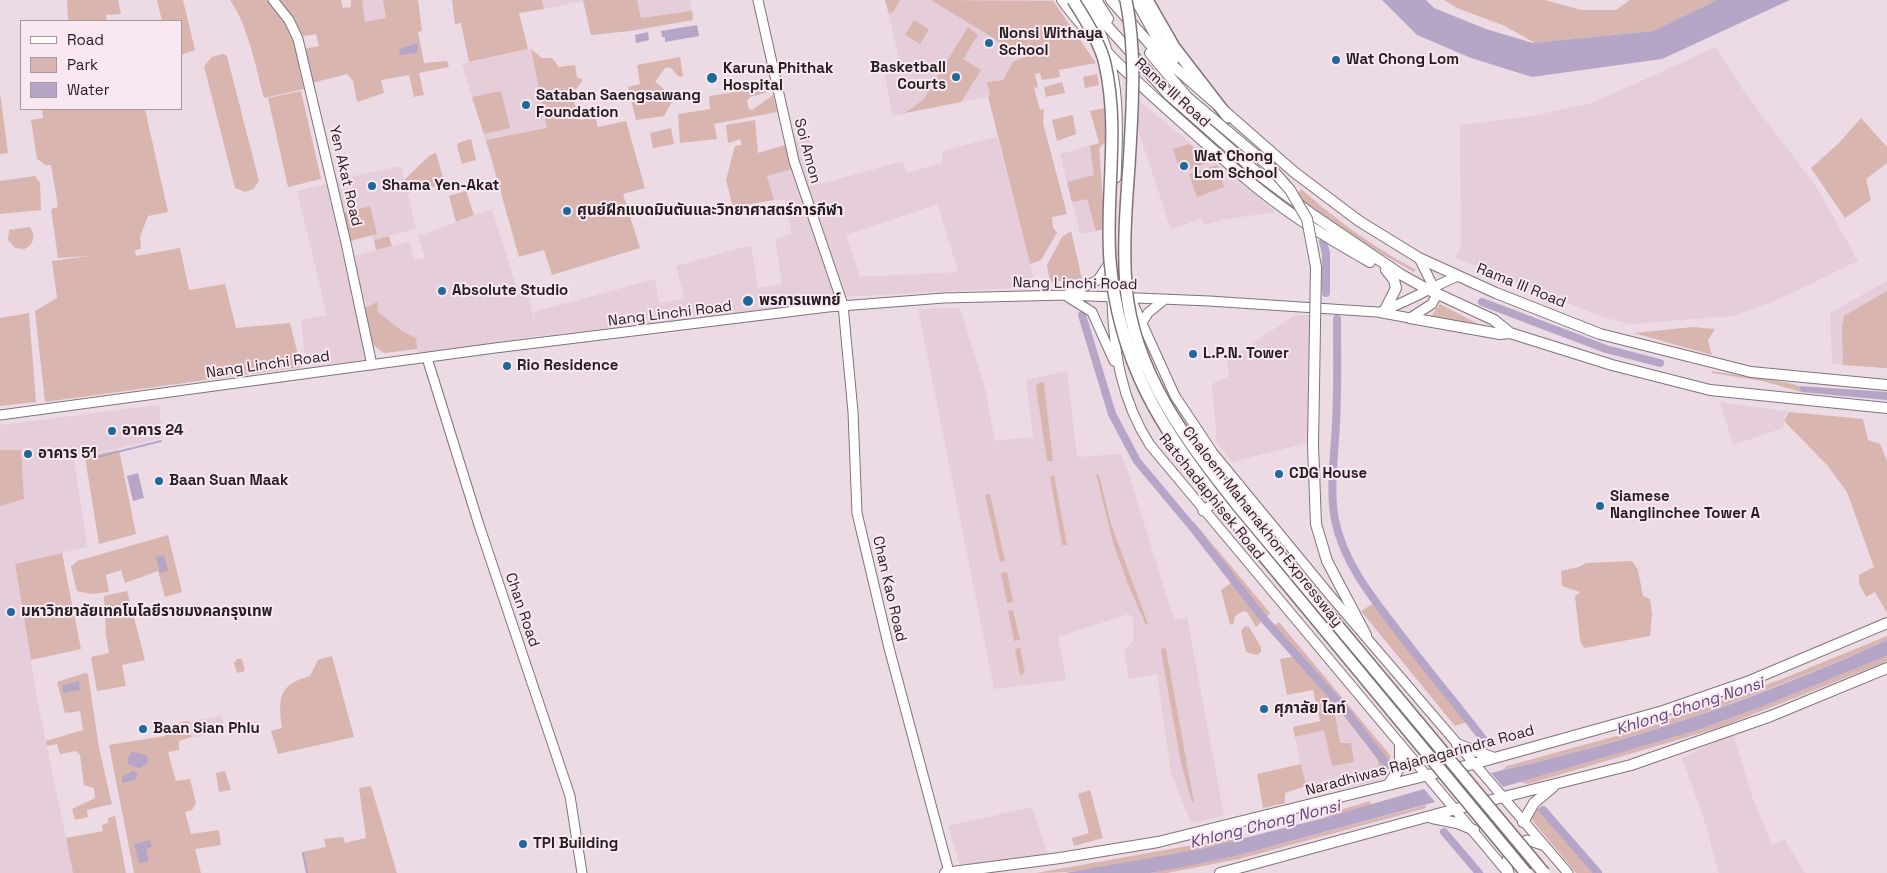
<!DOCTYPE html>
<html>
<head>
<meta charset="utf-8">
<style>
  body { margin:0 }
  #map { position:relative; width:1887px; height:873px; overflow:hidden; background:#ecdbe4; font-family:"Space Grotesk",sans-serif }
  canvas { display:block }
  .legend { position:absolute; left:20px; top:20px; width:162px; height:90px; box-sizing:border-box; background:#f9e8f1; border:1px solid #a4979e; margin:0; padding:6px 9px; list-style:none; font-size:15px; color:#241e21 }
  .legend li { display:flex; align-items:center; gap:10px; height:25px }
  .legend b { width:25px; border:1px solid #a4979e }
</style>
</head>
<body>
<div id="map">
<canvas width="1887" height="873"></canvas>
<ul class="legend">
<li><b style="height:6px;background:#fff"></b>Road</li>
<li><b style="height:14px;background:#d9b5b0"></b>Park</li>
<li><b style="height:14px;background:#b5a6c8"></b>Water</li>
</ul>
</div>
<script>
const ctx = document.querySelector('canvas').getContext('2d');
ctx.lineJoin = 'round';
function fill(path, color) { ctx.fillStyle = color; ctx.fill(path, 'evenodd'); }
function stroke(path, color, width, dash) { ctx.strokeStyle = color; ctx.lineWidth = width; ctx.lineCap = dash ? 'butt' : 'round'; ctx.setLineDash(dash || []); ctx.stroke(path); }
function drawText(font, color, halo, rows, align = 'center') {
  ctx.font = font + ' "Space Grotesk","Noto Sans Thai",sans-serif'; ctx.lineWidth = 4; ctx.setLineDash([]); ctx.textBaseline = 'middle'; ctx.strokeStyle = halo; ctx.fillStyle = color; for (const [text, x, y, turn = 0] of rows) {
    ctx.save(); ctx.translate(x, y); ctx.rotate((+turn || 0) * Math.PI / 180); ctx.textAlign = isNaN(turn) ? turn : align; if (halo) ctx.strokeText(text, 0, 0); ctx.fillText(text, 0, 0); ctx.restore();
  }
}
fill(new Path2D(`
  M362 0H390L395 35 368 40Z
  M542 0H690L693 20 630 31 591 35 583 1 544 9Z
  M885 0H1053L1096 63 988 82 990 96 893 116 884 70 901 66Z
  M1716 47 1743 90 1817 188 1858 261 1775 301 1733 316 1630 324 1602 317 1456 258 1461 244 1460 125 1527 117 1592 103Z
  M531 49 549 137 489 152 462 64Z
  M1135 98 1276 212 1226 219 1204 225 1202 218 1171 230 1135 120Z
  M808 133 821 184 903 161 906 173 942 163V151L997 137 1035 283 1034 287 842 297 806 188 793 136ZM938 204 958 272 860 277 846 235Z
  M1099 143 1105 229 1080 234 1060 154Z
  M401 166 416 229 373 240 366 207 342 213 335 180Z
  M792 169 835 298 814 302V305L538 336 419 355 417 349 384 353 373 345 365 299 362 298 353 256 409 242 414 260 425 258 418 236 492 209 517 289 526 283 535 325 534 312 655 279 659 303 685 299 676 266 744 247 751 246 758 288 782 284 775 239 792 234 785 200H774L767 175Z
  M326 184 367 360 306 366 301 320 327 315 297 191Z
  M1887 281V368L1832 364 1830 313Z
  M960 308 985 389 995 441 1033 437 1026 380 1067 371 1077 457 1121 454 1129 475 1174 620 1187 617 1224 816 1191 823 1171 773 1157 674 1129 679 1124 651 1133 641V619L1129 614 1058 637 1066 680 994 689 918 309Z
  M1295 315H1312L1310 442 1232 462 1217 443 1212 384 1229 376 1227 360Z
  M1720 402 1789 412 1785 415 1783 428 1733 445Z
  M159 405 162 438 74 459 87 547 15 564 36 693 73 873H0V425Z
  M1332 702 1377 759 1381 780 1308 797 1295 737 1324 730 1340 743Z
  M222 716 225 732 166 742 163 726Z
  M1733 733 1753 799 1772 845 1784 839 1805 873H1719L1703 816 1682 758Z
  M1032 807 1048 855 960 865 948 826Z`), '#e5cdd9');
fill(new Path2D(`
  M67 0H118L121 14 106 15 107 21H68Z
  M157 0H183L195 50 181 55V21H162Z
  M230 0H267L291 30 304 89 264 98C256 67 248 26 230 0Z
  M276 0H341L343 8 351 7V0H362L365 22 386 18 383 0H418L422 31 418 32 424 63 447 61 449 67 419 73 424 95 414 97 409 75 381 80 384 93 357 102 353 81 347 74 312 83 303 49 319 46 316 34 300 37Z
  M452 0H542L544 9 519 13 528 49 469 62 461 23 455 24Z
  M583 0H637L641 18 692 11 693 20 630 31 591 35Z
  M885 0H900L893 12 889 13Z
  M931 0 1053 1 1096 63 1059 70 1060 77 1042 80 1040 73 1035 74 1038 87 1034 88 1040 110 1044 109 1043 123 1067 214 1052 217 1053 227 1057 233 1041 260 1030 264 988 96 990 95 987 82 1003 80 1013 62 1027 56 1023 53 1046 15 1021 55Z
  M1444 0H1545L1581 10H1616L1630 0H1717L1653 31 1535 43 1505 26 1457 8Z
  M914 20 929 29 920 44 905 35Z
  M968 27 978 35 963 59 981 70 961 102 905 113 923 100Z
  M531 49 542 58H552L559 67 575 65 577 77 583 80 577 88 568 93V99L574 102 580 120 595 117 598 127 626 121 645 188 623 194 640 248 552 275 544 250 519 257 486 140 547 128Z
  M223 54 227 56 259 181 253 189 245 192 235 188 204 66 212 57Z
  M680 57 683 76 679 77 670 67 665 68 655 82 663 88 664 94 673 100 664 116 636 120 628 87 640 84 637 65Z
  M1097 74 1099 85 1085 88 1083 77Z
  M1062 82 1065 93 1046 97 1044 87Z
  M771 87 765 93 750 97 747 101 749 109 752 110 773 95 777 112 714 124 717 139 680 143 678 114 710 109 709 96Z
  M301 91 321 179 288 187 268 98Z
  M501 91 510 128 484 134 472 97Z
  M0 93 8 153 0 154Z
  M1104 108 1106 141 1099 149 1105 229 1096 231 1087 199 1072 202 1067 182 1094 175 1090 146 1099 143 1090 111Z
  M42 109H145L168 212 148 216 140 237 141 249 135 250 136 256 180 248 189 290 225 284 236 328 290 323 301 367 45 402 35 311 57 298 52 261 89 256 58 258 51 209 58 207 51 165H46L37 159 31 120 43 118Z
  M1073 115 1076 134 1057 141 1052 120Z
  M1861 118 1887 147V163L1866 179 1871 200 1845 218 1811 168 1839 143Z
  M755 120 758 153 785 145 792 169 767 176 774 200 733 207 726 180 735 146 742 145 740 139 728 143 726 125Z
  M671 128 674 144 653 148 650 133Z
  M471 139 476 160 462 164 457 146 458 143Z
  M1189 144 1211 161 1181 173 1173 149Z
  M436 153 445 184 407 193 404 180 430 155Z
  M1217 165 1224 187 1197 197 1189 174Z
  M35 176 40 183 41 210 0 214V181Z
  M1301 189C1339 222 1372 246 1416 270L1414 272C1373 250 1336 225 1298 198L1296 196Z
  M466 191 474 215 456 222 449 196Z
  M370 206 377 234 350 241 342 213Z
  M30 227C36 237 34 243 25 249L15 248 8 240 9 230Z
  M1071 231 1082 279 1050 282 1047 265 1062 237Z
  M389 236 392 246 376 250 374 240Z
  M1887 291V368L1843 365 1842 327 1844 316Z
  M377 302 378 312 402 331 416 338 417 349 384 353 373 345 365 308Z
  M1440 304 1478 324 1430 318Z
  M29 313 36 402 0 406V318Z
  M1693 327 1715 329 1708 340 1712 355 1634 333Z
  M1712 371 1789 383 1799 386 1801 392 1763 381 1712 373Z
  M1040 382 1044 383 1053 461H1047L1036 386Z
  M1789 412 1863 419 1868 440 1880 444 1887 461V613L1875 592 1866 597 1859 583V575L1874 567 1847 492 1827 465 1784 421Z
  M0 450H21L24 499 0 506Z
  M119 450 136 534 99 544 85 457Z
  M1096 474 1099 475 1111 524 1148 624 1146 625 1128 584 1114 546Z
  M1054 475 1067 545H1062L1050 477Z
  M990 494 1005 561 1000 562 985 495Z
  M1194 522 1270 613 1256 627 1247 612 1243 611 1235 616 1234 623 1230 625 1221 590 1232 582 1190 527Z
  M168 535 182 592 165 597 158 571 125 583 121 570 106 575 109 592 90 594 77 591 71 567 77 561Z
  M62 553 81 649 31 660 15 564Z
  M1632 561 1638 570 1643 596 1650 599 1652 614 1650 636 1584 648 1580 641 1575 596 1580 592 1562 586 1561 571 1579 567 1586 563Z
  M1007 572 1013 602 1007 603 1001 573Z
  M127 591 145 660 122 665 126 686 97 691 91 657 109 653 106 636 104 596Z
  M1374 603 1467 722 1455 726 1361 611Z
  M1013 610 1020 640 1014 641 1008 611Z
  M1279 622 1390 755C1390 763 1388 771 1380 776L1377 758 1333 703 1340 743H1351L1354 762 1332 766 1324 730 1295 737 1293 727 1320 721 1313 690 1287 695 1280 659 1296 656 1273 627Z
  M1245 626 1249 627 1261 647V652L1257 655 1246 652 1241 631Z
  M1887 636V640C1794 681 1699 718 1601 745 1568 754 1535 762 1502 770L1507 766 1642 729 1782 679Z
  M1163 647 1166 649 1194 803 1192 802 1181 763 1161 651Z
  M1020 648 1025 673 1020 675 1015 649Z
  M332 656 354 737 278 754 271 731 282 728C278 698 278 685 310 676L318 660Z
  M1887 656V661L1878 665 1721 727 1528 784 1520 782 1695 731 1764 706Z
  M237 659H242L245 671 237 673 234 663Z
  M85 673 88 674 99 748 112 804 87 810 88 817 75 820 72 809 95 798 94 788 84 785 80 755 76 751 60 754 57 744 47 746 46 741 83 730 80 711 65 713 57 682Z
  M188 721 191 737 179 741V750L168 752 176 781 190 779 196 803 192 810 185 812 191 834 219 830 221 845 195 849 201 873H134L109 745 165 736 163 726Z
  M1301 764 1306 786 1285 793V803L1263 808 1257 774Z
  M225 771 231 790 219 792 216 773Z
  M371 786 397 873H306L302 852 326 847 324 839 343 837 345 843 366 838 359 788Z
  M1090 790 1103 838 1074 846 1072 838 1089 833 1078 794Z
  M1370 801 1371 805 1327 817 1326 814Z
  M1426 805V808L1239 859 1167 873H1150L1236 856Z
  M1538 807 1596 873H1576L1531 819 1530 813Z
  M115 816 126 873H73L66 838 103 831 102 825 108 823V818Z
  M1238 837 1246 838C1178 855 1107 873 1036 873Z`), '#d9b5b0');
fill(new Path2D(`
  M1382 0H1426L1434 8 1486 29 1533 43 1653 31 1717 0H1790L1662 59 1532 77 1471 58 1417 35Z
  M697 25 699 36 665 42V37H662L661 31Z
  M648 32 649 40 636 43 635 35Z
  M418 43 417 53 400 55 399 49Z
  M1799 386 1887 392V400L1801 392Z
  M138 473 144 498 133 501 127 476Z
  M164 555 168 571 160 573 156 557Z
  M1887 640V656L1764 706 1695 731 1503 787 1491 773C1528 764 1565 755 1602 745 1699 718 1795 682 1887 640Z
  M79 681 80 690 63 693 62 685Z
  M131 752 147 755 148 763 140 768 129 765 127 760Z
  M133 771 138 774 135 780 122 783V777Z
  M1424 789 1435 802 1236 856 1178 868 1150 873H1065L1201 849 1324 818Z
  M150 840 152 846 146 850 149 861 139 863 134 844Z`), '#b5a6c8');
stroke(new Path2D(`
  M97 457 161 441
  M303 853 307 873`), '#b5a6c8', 2);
stroke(new Path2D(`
  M1323 242 1326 253V293
  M1482 302 1606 349 1660 363
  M1082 315 1112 414 1137 461 1193 528 1263 618 1346 711 1387 765
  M1337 319C1337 354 1338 388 1336 422 1335 452 1329 490 1335 520 1343 559 1367 591 1391 622 1422 664 1456 703 1487 744
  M1543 810 1598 873
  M1444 832 1479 873`), '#b5a6c8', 8);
const secondary = new Path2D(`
  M273 0 289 20 298 39 346 243 372 365
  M758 0 794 161 843 305 853 412 857 513 889 648 949 872
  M1088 9C1121 62 1119 118 1116 178
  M1066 295 1098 280 1111 260
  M1068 297 1092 312 1114 361
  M1131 299 1175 396 1213 453 1329 594 1568 873
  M1112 301C1114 352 1121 400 1150 445L1508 873
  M1382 311C1409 301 1432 287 1458 276
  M1142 323 1148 313 1165 299
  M427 358 479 525 570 796 582 873
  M0 415 495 348 828 307 944 298 1066 295 1209 301 1377 312 1410 318 1432 304 1437 294 1419 258
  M1203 511 1239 484
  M1509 873C1503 858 1512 844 1527 840L1542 845`);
const primary = new Path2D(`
  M1062 0C1095 45 1135 80 1176 117 1208 145 1239 175 1274 201 1304 224 1337 243 1370 262
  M1084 0 1168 94 1262 177 1313 215 1400 274 1427 289 1494 320 1510 333 1612 365 1710 390 1887 408
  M1096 0 1108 19
  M1111 0 1156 51 1294 172 1359 221 1419 258 1496 293 1600 334 1751 372 1887 385
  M1136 0 1158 40 1173 61
  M1150 53 1187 97
  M1385 310 1396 288 1394 280 1386 270
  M1410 318 1500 334 1510 333
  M1313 445 1316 524 1327 561 1366 635
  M1457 744 1494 758
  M1389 784 1400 767V744
  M1432 818 1457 823 1474 830
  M1523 822 1534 803 1553 787
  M945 873 1060 858 1158 842 1473 764 1663 711 1747 682 1887 623
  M1220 873 1456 809 1631 765 1771 716 1887 668`);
const highway = new Path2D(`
  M1147 0 1174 47 1228 117`);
stroke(secondary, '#81727a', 11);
stroke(primary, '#81727a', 12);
stroke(highway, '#81727a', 14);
stroke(secondary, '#fff', 9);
stroke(primary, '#fff', 10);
stroke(highway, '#fff', 11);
const primaryBridge = new Path2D(`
  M1187 97 1269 166 1290 190 1307 219 1316 267 1313 445`);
const highwayBridge = new Path2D(`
  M1073 0C1084 17 1101 45 1105 64 1120 130 1105 195 1110 261 1119 364 1161 428 1223 507L1526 873
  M1126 0C1137 55 1132 111 1129 166 1126 206 1123 247 1126 287 1134 373 1186 440 1238 506L1544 873`);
stroke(primaryBridge, '#81727a', 12, []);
stroke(highwayBridge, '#81727a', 14, []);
stroke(primaryBridge, '#fff', 10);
stroke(highwayBridge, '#fff', 11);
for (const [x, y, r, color] of [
  [989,43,5,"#1e689b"],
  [1336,60,5,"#1e689b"],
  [956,77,5,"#1e689b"],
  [712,78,6,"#1e689b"],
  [526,105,5,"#1e689b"],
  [1184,166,5,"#1e689b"],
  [372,186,5,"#1e689b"],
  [567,211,5,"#1e689b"],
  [442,291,5,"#1e689b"],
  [748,301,6,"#1e689b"],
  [1193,354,5,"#1e689b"],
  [507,366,5,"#1e689b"],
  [112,431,5,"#1e689b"],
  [28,454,5,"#1e689b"],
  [1279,474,5,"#1e689b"],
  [159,481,5,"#1e689b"],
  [1600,506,5,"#1e689b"],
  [11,612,5,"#1e689b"],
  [1264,709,5,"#1e689b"],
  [143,729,5,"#1e689b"],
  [523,844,5,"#1e689b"]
]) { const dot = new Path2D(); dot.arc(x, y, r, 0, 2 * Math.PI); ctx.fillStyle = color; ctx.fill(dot); stroke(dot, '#f9e8f1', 2); }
drawText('bold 15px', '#241e21', '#f9e8f1', [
  ["Nonsi Withaya",999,34],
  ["School",999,51],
  ["Wat Chong Lom",1346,60],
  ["Basketball",946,68,"right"],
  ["Courts",946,85,"right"],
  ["Karuna Phithak",723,69],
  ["Hospital",723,86],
  ["Sataban Saengsawang",536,96],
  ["Foundation",536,113],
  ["Wat Chong",1194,157],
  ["Lom School",1194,174],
  ["Shama Yen-Akat",382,186],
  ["ศูนย์ฝึกแบดมินตันและวิทยาศาสตร์การกีฬา",577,211],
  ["Absolute Studio",452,291],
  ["พรการแพทย์",759,301],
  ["L.P.N. Tower",1203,354],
  ["Rio Residence",517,366],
  ["อาคาร 24",122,431],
  ["อาคาร 51",38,454],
  ["CDG House",1289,474],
  ["Baan Suan Maak",169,481],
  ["Siamese",1610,497],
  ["Nanglinchee Tower A",1610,514],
  ["มหาวิทยาลัยเทคโนโลยีราชมงคลกรุงเทพ",21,612],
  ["ศุภาลัย ไลท์",1274,709],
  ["Baan Sian Phlu",153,729],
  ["TPI Building",533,844]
], 'left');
drawText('15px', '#241e21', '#f9e8f1', [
  ["Rama III Road",1172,93,42],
  ["Soi Amon",807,151,75],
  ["Yen Akat Road",345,176,77],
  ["Nang Linchi Road",1075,284,1],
  ["Rama III Road",1521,286,22],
  ["Nang Linchi Road",670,314,-7],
  ["Nang Linchi Road",268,365,-8],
  ["Ratchadaphisek Road",1211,497,51],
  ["Chaloem Mahanakhon Expressway",1262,527,52],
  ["Chan Kao Road",889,589,77],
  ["Chan Road",522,610,71],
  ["Naradhiwas Rajanagarindra Road",1420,761,-15]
]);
drawText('italic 16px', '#5e4877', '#f9e8f1', [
  ["Khlong Chong Nonsi",1690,707,-18],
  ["Khlong Chong Nonsi",1265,825,-14]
]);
</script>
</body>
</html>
